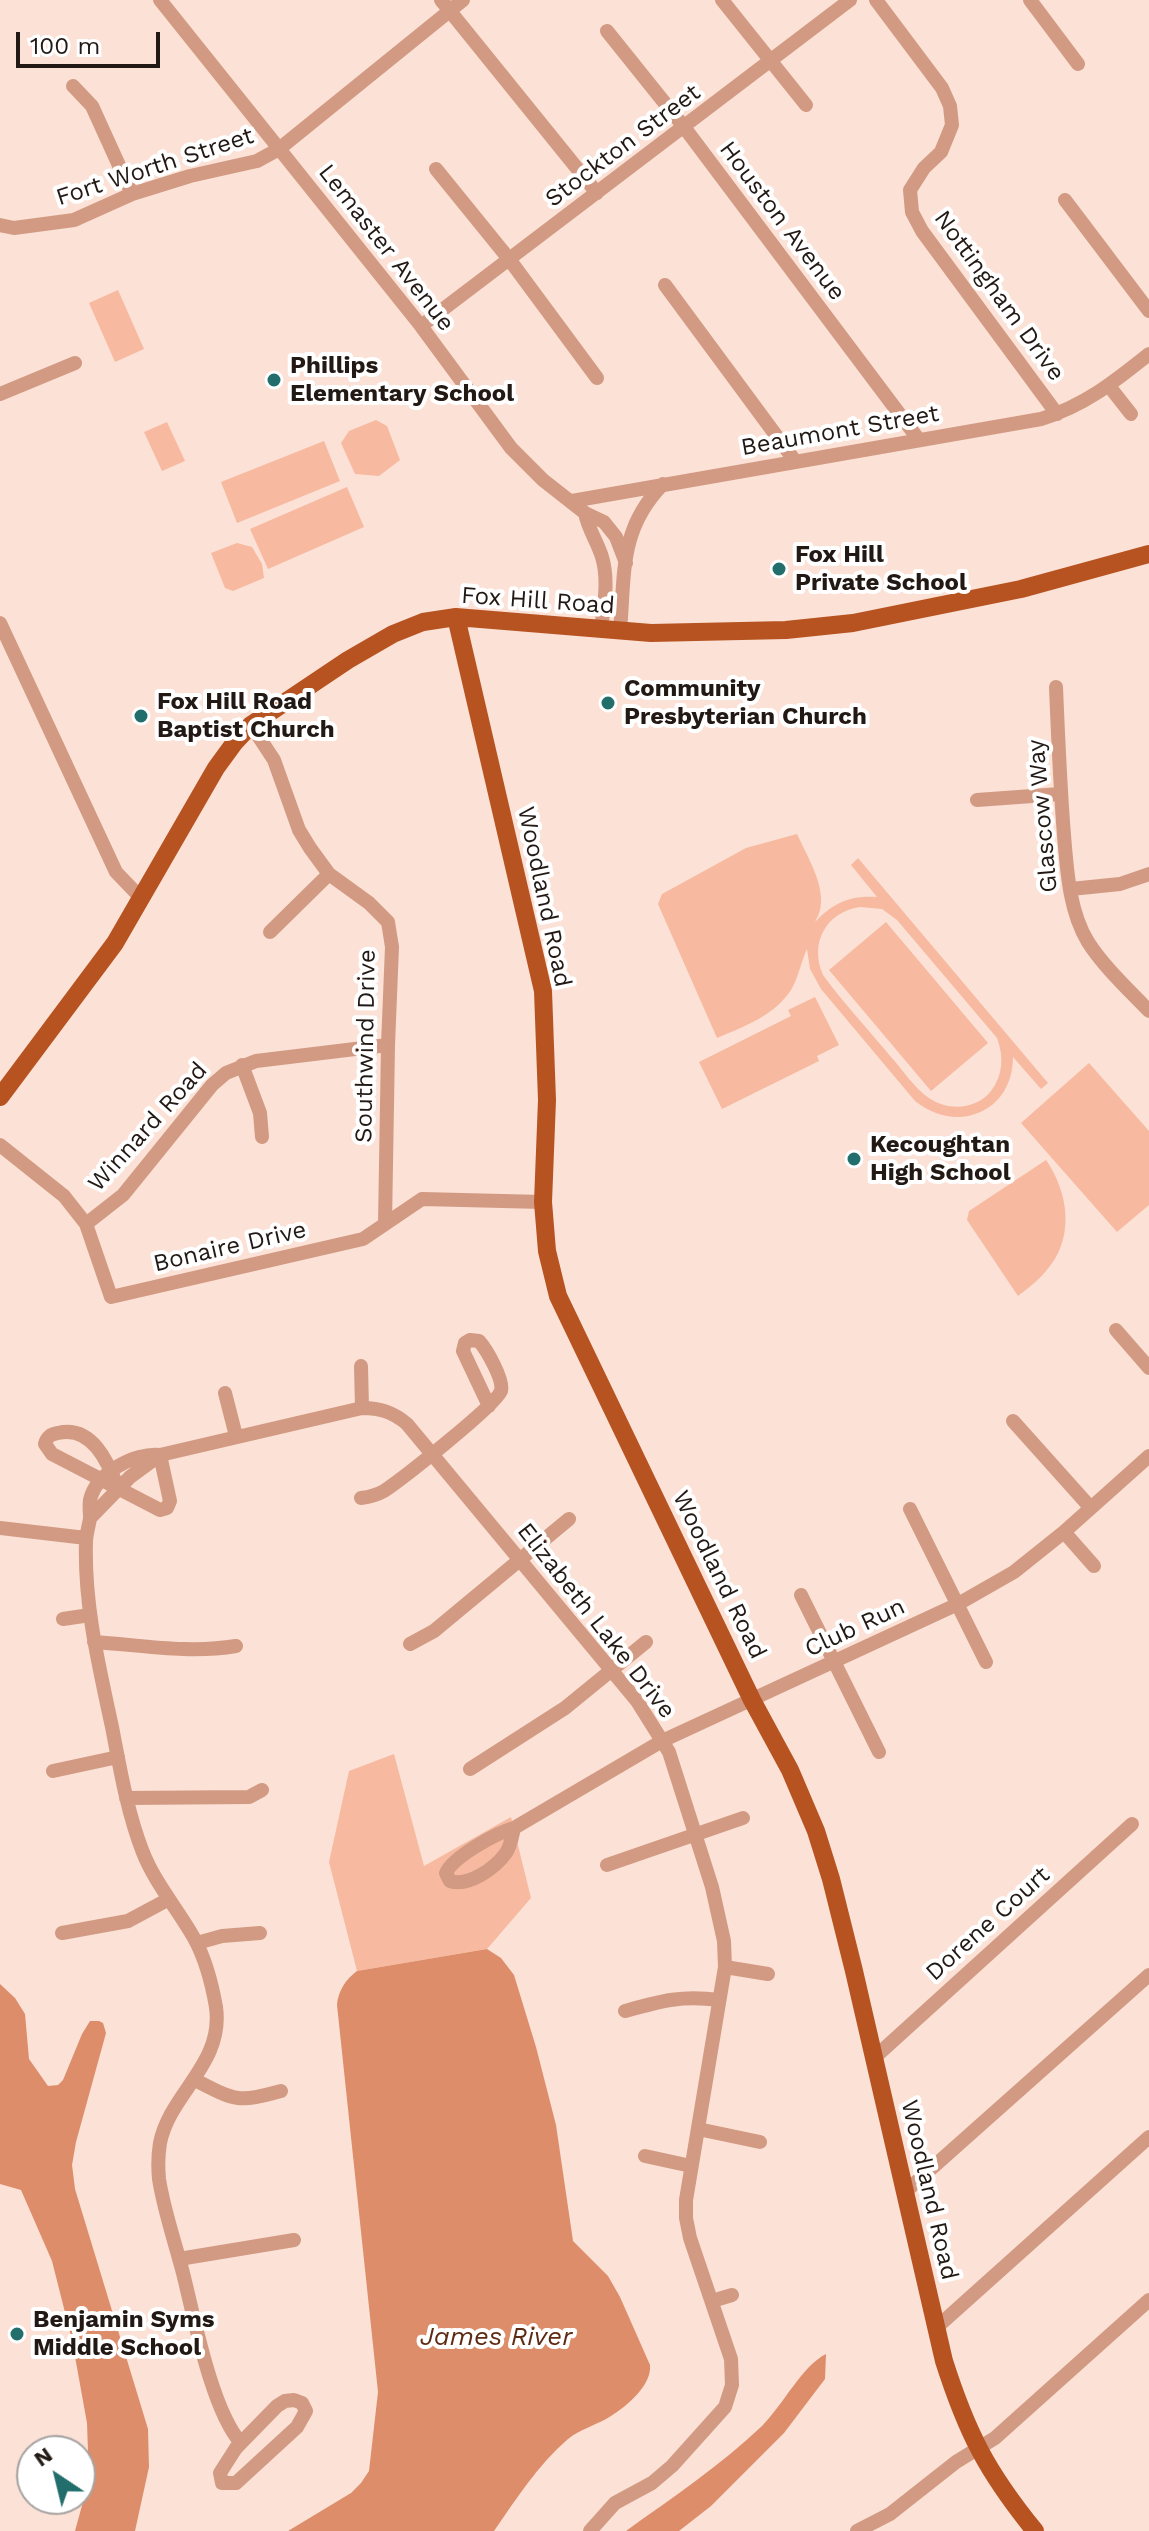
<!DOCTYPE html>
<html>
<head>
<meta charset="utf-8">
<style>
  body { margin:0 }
  #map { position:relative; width:1149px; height:2531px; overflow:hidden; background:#fbe1d6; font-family:"Work Sans",sans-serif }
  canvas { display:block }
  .north { position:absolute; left:16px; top:2435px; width:80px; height:80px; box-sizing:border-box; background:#fff; border:2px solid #a7a3a1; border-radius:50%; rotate:325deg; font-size:22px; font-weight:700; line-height:32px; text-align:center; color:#221915 }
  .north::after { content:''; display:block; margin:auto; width:28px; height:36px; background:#226e6d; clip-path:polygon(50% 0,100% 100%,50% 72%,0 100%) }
  .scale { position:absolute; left:16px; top:32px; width:144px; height:36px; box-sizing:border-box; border:4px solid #221915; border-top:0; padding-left:10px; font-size:24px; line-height:28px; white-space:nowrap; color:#221915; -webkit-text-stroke:6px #fff; paint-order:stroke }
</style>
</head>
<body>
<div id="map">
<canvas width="1149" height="2531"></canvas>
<div class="north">N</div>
<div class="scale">100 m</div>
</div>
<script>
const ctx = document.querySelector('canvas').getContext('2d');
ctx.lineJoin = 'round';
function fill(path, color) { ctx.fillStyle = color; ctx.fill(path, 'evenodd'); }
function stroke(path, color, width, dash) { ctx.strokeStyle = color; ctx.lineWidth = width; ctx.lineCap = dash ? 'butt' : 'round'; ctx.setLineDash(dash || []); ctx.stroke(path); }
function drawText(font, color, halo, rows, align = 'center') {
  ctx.font = font + ' "Work Sans",sans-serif'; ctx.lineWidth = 8; ctx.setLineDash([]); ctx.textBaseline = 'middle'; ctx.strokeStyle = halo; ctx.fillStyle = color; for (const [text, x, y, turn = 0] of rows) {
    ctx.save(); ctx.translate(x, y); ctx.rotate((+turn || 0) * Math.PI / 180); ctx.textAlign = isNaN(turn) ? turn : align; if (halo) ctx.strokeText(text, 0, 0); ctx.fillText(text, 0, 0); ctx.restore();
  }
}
fill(new Path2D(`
  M118 290 144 349 115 362 89 303Z
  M376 420 387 426 400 460 379 476 355 474 341 443 349 431Z
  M167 422 185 461 162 471 144 432Z
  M324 441 340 481 237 523 221 482Z
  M347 487 364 527 268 569 250 529Z
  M237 543 252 547 262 564 264 578 233 591 225 588 211 553Z
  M797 834C807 856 826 886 820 910 819 914 817 918 815 922 833 903 850 895 877 897L851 865 858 858 1048 1083 1041 1089 1013 1057C1013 1112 957 1135 915 1101L821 989 810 969 807 949C801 962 798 979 791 990 774 1016 743 1027 717 1038L658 904 662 894 746 848ZM860 907 882 909 897 920 997 1038C1004 1057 1003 1075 991 1091 976 1110 948 1111 929 1098 914 1088 903 1070 891 1057 869 1030 844 1004 823 975 809 943 826 912 860 907Z
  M886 922 988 1043 931 1091 829 970Z
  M815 997 839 1045 817 1056 819 1061 722 1109 699 1062 791 1016 788 1010Z
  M1089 1063 1149 1131V1205L1117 1232 1021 1123Z
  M1046 1160C1069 1193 1075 1239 1046 1271 1038 1281 1028 1288 1018 1296L967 1220 969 1211Z
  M394 1754 424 1866 511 1817 531 1898 487 1949 357 1971 329 1862 349 1771Z`), '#f7baa0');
fill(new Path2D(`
  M487 1949 501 1958 514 1975 536 2047 556 2125 573 2241 608 2276 620 2297 650 2365C652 2385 627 2406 611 2416 597 2425 580 2429 568 2439 538 2465 516 2499 494 2531H288L351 2493 361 2483 369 2471 378 2392 337 2005C338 1991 346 1979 357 1971Z
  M0 1984 15 1998 25 2014 29 2059 48 2086 58 2085 63 2080 82 2034 90 2021H99L103 2023 106 2033 76 2142 72 2165 75 2189 148 2429 149 2467 135 2531H75L89 2480 87 2423 72 2340 52 2261 21 2190 0 2184Z
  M826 2354 825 2379 784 2433 711 2506 679 2531H626C673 2497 720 2466 762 2426 783 2405 802 2366 826 2354Z`), '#dd8d6a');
stroke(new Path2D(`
  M160 0 421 326 511 448 543 480 585 513 604 522 616 537 626 563
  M441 0 597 193
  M722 0 806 105
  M876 0 942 88 950 106 952 125 941 152 924 168 910 190 912 212 922 231 1057 414
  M1030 0 1078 64
  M607 31 684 127 919 440
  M73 86 92 106 132 194
  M436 169 509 259 597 378
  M1065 200 1149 311
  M0 225 14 228 74 220 132 194 190 176 257 161 279 149 463 0
  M665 285 795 461
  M421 326 850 0
  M1109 386 1131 414
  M0 394 75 363
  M572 501 1041 419C1084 406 1114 382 1149 354
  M585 513C588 529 597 541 602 557 609 580 604 606 601 629
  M0 623 116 872 141 898
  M620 631C625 573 619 529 663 484
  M1056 687C1058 736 1060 786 1064 835 1067 870 1069 911 1088 942 1104 967 1128 989 1149 1011
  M251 725 274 760 299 830 310 848 329 874 369 903 388 922 392 947 388 1045 385 1224
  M977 800 1060 794
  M1071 889 1120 884 1149 874
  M270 932 329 874
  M242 1065 260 1113 262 1137
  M0 1145 64 1196 86 1224 111 1297 363 1239 422 1199 543 1202
  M86 1224 123 1195 212 1085 226 1073 256 1061 388 1045
  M1116 1330 1149 1368
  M361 1366 362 1408
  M225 1393 236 1436
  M1013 1421 1090 1507
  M118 1488C108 1462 92 1425 58 1433 50 1434 47 1437 45 1444L52 1454 160 1510 167 1508 170 1501 160 1455
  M361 1498C369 1497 377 1495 384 1491 402 1479 495 1406 501 1391 504 1380 487 1350 479 1341L470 1340 465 1343 463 1351 489 1406
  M910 1509 986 1662
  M90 1518 130 1477 160 1455
  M0 1528 86 1538
  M1064 1532 1094 1566
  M801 1595 879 1752
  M63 1619 90 1615
  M94 1642C141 1645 189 1654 236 1646
  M410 1644 434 1631 569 1519
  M470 1769 565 1708 646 1642
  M53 1771 118 1757
  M126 1798 249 1797 262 1790
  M514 1828C512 1836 511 1846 506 1853 495 1868 469 1887 450 1881L446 1873C453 1857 496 1833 514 1828L662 1741 958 1604 1014 1572 1064 1532 1149 1456
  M607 1865 743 1818
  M62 1933 128 1921 169 1899
  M197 1943 222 1936 260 1933
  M725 1967 768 1974
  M625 2011C661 2001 681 1995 719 2000
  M874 2058 1132 1824
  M195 2080C236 2101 237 2103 281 2091
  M698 2129 760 2142
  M645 2156 691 2166
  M905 2192 1149 1975
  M179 2259 294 2240
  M712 2301 732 2295
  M936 2328 1149 2137
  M294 2400 302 2403 306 2411 297 2427 236 2483H222L220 2473 236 2448 277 2406 285 2401Z
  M241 2443C212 2411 194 2317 183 2273 175 2242 164 2211 159 2179 158 2168 158 2155 160 2143 170 2093 224 2064 216 2007 212 1984 205 1958 194 1938 177 1908 154 1882 142 1850 127 1811 120 1768 112 1727 99 1666 84 1605 86 1542 86 1534 89 1526 90 1518 90 1512 89 1506 90 1500 96 1473 135 1452 160 1455L362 1408C380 1408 393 1412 407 1424L637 1701 669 1752 712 1887 724 1941 725 1967 686 2200V2218L690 2238 731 2359 732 2385 725 2407 672 2466 652 2483 615 2503 590 2531
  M857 2531 890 2514 956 2462 995 2438 1149 2300`), '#d29a82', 14);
stroke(new Path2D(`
  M456 617 543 991 547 1100 543 1202 547 1251 558 1296 752 1700 790 1770 816 1831 831 1879 854 1971 944 2361C967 2433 987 2472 1035 2531
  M0 1097 115 943 216 768 235 742 251 725 348 660 393 634 423 622 456 617 651 633 786 630 853 623 1021 589 1149 554`), '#b75321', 18);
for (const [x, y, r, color] of [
  [274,380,8,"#226e6d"],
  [779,569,8,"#226e6d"],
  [608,703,8,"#226e6d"],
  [141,716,8,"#226e6d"],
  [854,1159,8,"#226e6d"],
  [17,2334,8,"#226e6d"]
]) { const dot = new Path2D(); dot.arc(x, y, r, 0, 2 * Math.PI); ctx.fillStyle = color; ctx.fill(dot); stroke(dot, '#fff', 3); }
drawText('24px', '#221915', '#fff', [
  ["Stockton Street",623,146,-37],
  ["Fort Worth Street",155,167,-18],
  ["Houston Avenue",782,221,53],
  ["Lemaster Avenue",386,248,52],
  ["Nottingham Drive",999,296,54],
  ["Beaumont Street",840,431,-10],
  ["Fox Hill Road",538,601,4],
  ["Glascow Way",1043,816,-95],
  ["Woodland Road",544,897,78],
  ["Southwind Drive",366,1046,-89],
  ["Winnard Road",148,1127,-48],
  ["Bonaire Drive",230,1247,-13],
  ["Woodland Road",719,1575,64],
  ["Elizabeth Lake Drive",596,1621,52],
  ["Club Run",855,1628,-25],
  ["Dorene Court",988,1924,-42],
  ["Woodland Road",929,2190,77]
]);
drawText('bold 24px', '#221915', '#fff', [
  ["Phillips",290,366],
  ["Elementary School",290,394],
  ["Fox Hill",795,555],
  ["Private School",795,583],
  ["Community",624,689],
  ["Presbyterian Church",624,717],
  ["Fox Hill Road",157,702],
  ["Baptist Church",157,730],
  ["Kecoughtan",870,1145],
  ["High School",870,1173],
  ["Benjamin Syms",33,2320],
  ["Middle School",33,2348]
], 'left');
drawText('italic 26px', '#5e2b12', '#fff', [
  ["James River",496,2337]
]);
</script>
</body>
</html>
